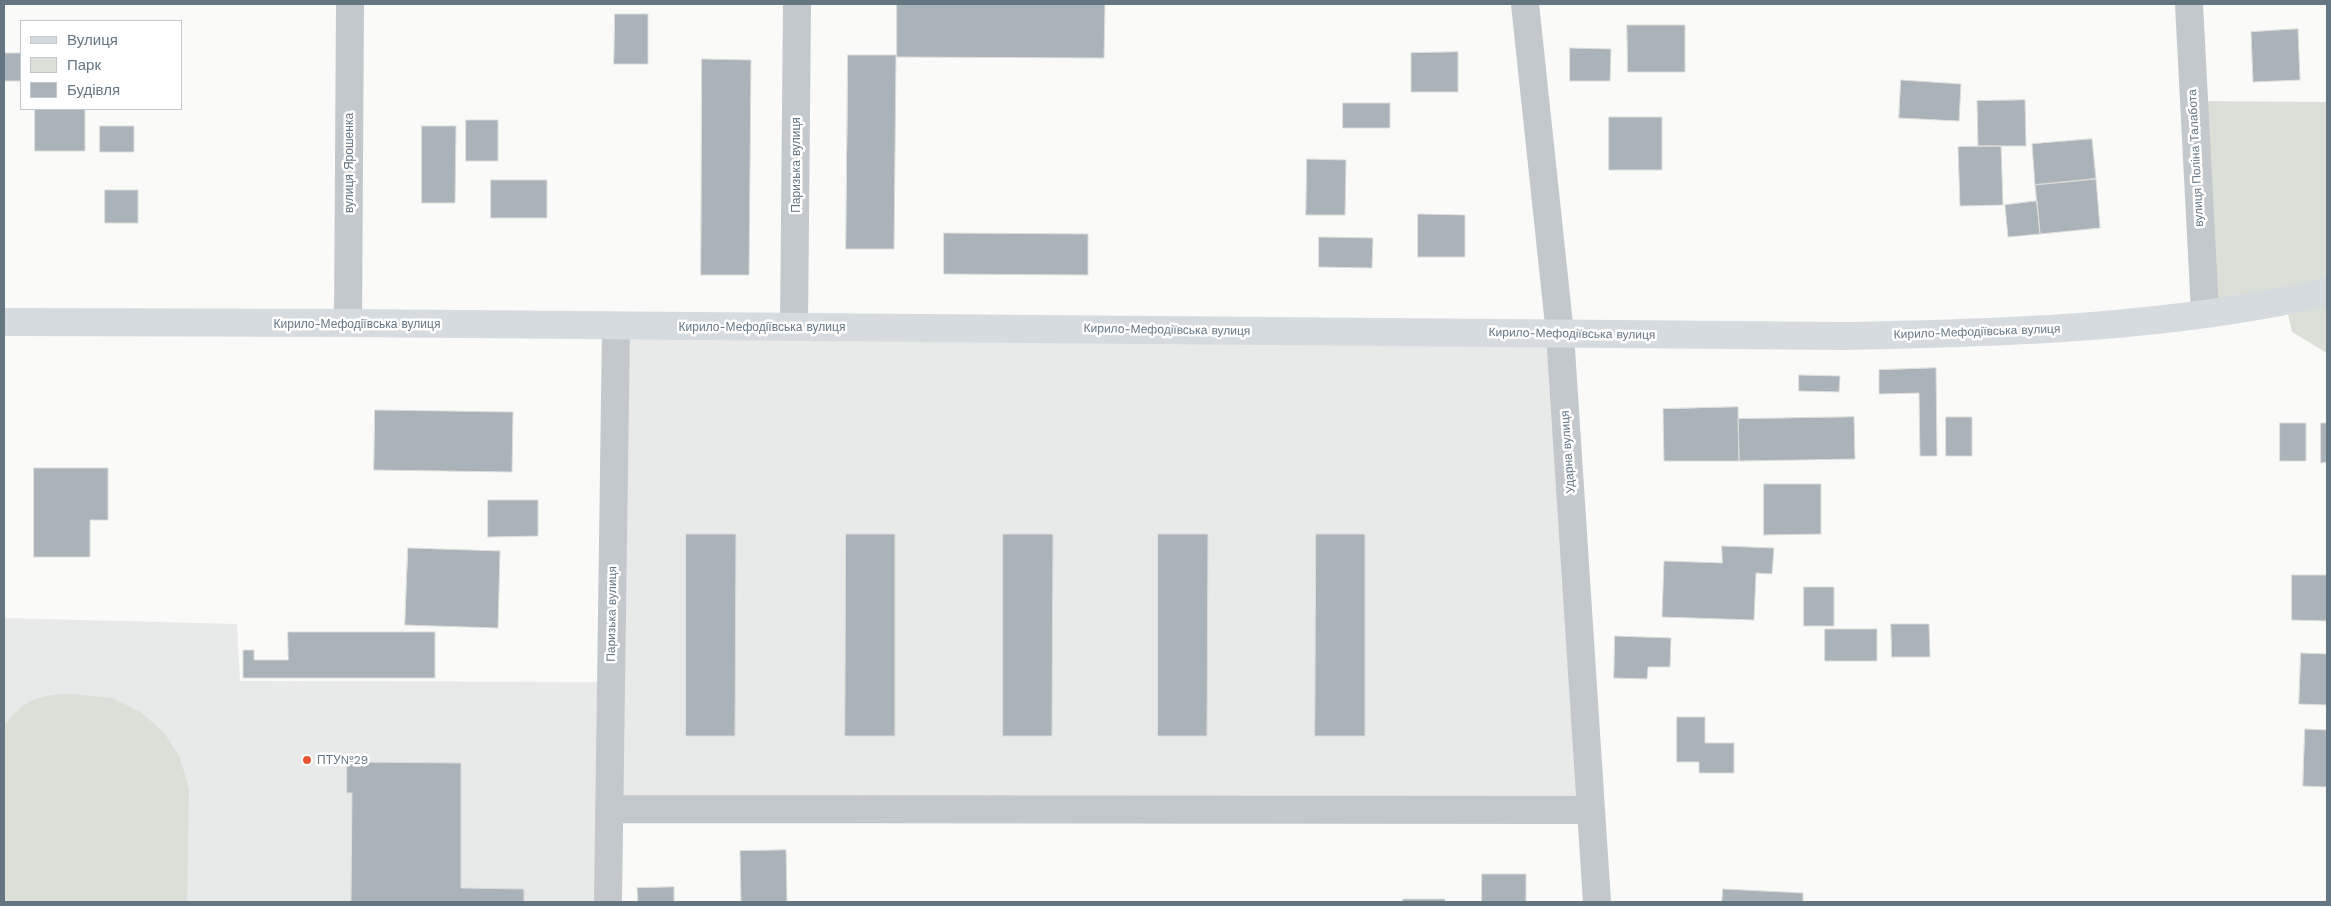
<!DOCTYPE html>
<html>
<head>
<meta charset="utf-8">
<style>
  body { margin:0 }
  #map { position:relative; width:2331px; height:906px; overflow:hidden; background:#fafaf8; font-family:"Work Sans",sans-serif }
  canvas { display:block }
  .frame { position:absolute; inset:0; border:5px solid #657683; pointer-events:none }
  .legend { position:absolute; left:20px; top:20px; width:162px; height:90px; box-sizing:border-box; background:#fff; border:1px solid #c1c8cd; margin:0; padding:6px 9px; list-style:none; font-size:15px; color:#657683 }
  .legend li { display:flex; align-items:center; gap:10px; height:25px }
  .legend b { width:25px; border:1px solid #c1c8cd }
</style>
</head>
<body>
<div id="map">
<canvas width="2331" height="906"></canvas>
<div class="frame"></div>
<ul class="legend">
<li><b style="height:6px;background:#d6dbdf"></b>Вулиця</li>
<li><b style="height:14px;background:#dadfd7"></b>Парк</li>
<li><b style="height:14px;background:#aab3b9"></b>Будівля</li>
</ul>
</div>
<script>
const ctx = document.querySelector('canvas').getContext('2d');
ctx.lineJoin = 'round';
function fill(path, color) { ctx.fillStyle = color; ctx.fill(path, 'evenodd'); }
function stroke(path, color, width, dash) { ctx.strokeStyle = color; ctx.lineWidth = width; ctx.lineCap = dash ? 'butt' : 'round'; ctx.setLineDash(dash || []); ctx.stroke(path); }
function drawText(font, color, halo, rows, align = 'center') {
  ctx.font = font + ' "Work Sans",sans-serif'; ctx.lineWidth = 5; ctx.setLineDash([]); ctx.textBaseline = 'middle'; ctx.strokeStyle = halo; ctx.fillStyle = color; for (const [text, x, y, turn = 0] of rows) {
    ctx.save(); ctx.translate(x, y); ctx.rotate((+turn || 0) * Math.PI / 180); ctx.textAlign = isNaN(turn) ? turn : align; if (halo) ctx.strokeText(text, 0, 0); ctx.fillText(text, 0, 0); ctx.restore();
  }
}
fill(new Path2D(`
  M616 327 1560 334 1591 810 609 809 608 902H4V618L237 624 240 681 611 682Z`), '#e8e9e9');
fill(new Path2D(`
  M2193 101 2327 102V353L2292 332 2285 301 2205 312Z
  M70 694 113 698 142 713 165 734 180 758 189 789 187 902H4V726C25 699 37 695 70 694Z`), '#dadfd7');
const building = new Path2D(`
  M897 4H1105L1104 58 897 57Z
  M615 14H648V64H614Z
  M1627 25H1685V72H1628Z
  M2298 29 2300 80 2253 82 2251 32Z
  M1570 48 1611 49 1610 81H1570Z
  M1458 52V92H1411V53Z
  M4 53H21V81H4Z
  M848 55H896L894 249H846Z
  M702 59 751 60 749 275H701Z
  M1901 80 1961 84 1959 121 1899 118Z
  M2025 100 2026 146H1978L1977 101Z
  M1343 103H1390V128H1343Z
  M35 109H85V151H35Z
  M1609 117H1662V170H1609Z
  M466 120H498V161H466Z
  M100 126H134V152H100Z
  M422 126H456L455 203H422Z
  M2092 139 2096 179 2035 185 2032 144Z
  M2001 146 2003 205 1960 206 1958 147Z
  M1307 159 1346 160 1345 215H1306Z
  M2096 179 2100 228 2040 234 2035 185Z
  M491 180H547V218H491Z
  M105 190H138V223H105Z
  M2037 201 2040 234 2008 237 2005 205Z
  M1418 214 1465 215V257H1418Z
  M944 233 1088 234V275L944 274Z
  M1319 237 1373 238 1372 268 1319 267Z
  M1936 368 1937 456H1920L1919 393 1879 394V370Z
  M1799 375 1840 376 1839 392 1799 391Z
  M1738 407 1739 461H1664L1663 409Z
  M375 410 513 412 512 472 374 470Z
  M1854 417 1855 459 1739 461 1738 419Z
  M1946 417H1972V456H1946Z
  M2280 423H2306V461H2280Z
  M2321 423H2327V462L2321 463Z
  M34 468H108V520H90V557H34Z
  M1764 484H1821V534L1764 535Z
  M488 500H538V536L488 537Z
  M686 534H736L735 736H686Z
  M846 534H895V736H845Z
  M1003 534H1053L1052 736H1003Z
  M1158 534H1208L1207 736H1158Z
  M1316 534H1365V736H1315Z
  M1722 546 1774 548 1772 574 1756 573 1754 620 1662 617 1664 561 1722 563Z
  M408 548 500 551 498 628 405 625Z
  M2292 575H2327V621L2292 620Z
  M1804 587H1834V626H1804Z
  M1891 624H1929L1930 657H1892Z
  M1825 629H1877V661H1825Z
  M288 632H435V678H243V650H254V660H288Z
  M1615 636 1671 638 1670 667H1648L1647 679 1614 678Z
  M2301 653 2327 654V705L2299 704Z
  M1677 717H1705V743H1734V773H1699V762H1677Z
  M2305 729 2327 730V787L2303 786Z
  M347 762 461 763V888L524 889V902H351L352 793H347Z
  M786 850 787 902H741L740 851Z
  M1482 874H1526V902H1482Z
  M674 887V902H638L637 888Z
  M1723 889 1803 893V902H1722Z
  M1403 899H1445V902H1403Z`);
fill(building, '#aab3b9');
stroke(building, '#dcdcda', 1);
stroke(new Path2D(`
  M1525 4 1560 334 1597 902
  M2189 4 2205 312
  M348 323 350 4
  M794 327 797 4
  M609 809 1591 810
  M608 902 616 327`), '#c3c8cc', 28);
stroke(new Path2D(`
  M4 322 348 323 1844 336C2004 333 2171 328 2327 292`), '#d6dbdf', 28);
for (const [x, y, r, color] of [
  [307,760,5,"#e4572e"]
]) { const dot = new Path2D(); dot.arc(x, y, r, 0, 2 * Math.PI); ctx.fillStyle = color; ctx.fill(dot); stroke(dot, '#fff', 2); }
drawText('12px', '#657683', '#fff', [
  ["вулиця Поліна Талабота",2196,158,-93],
  ["вулиця Ярошенка",349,163,-90],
  ["Паризька вулиця",796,165,-90],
  ["Кирило-Мефодіївська вулиця",357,324],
  ["Кирило-Мефодіївська вулиця",762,327],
  ["Кирило-Мефодіївська вулиця",1167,330,1],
  ["Кирило-Мефодіївська вулиця",1977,332,-2],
  ["Кирило-Мефодіївська вулиця",1572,334,1],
  ["Ударна вулиця",1568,452,-94],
  ["Паризька вулиця",612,614,-89]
]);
drawText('12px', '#657683', '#fff', [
  ["ПТУ№29",317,760]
], 'left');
</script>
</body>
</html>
